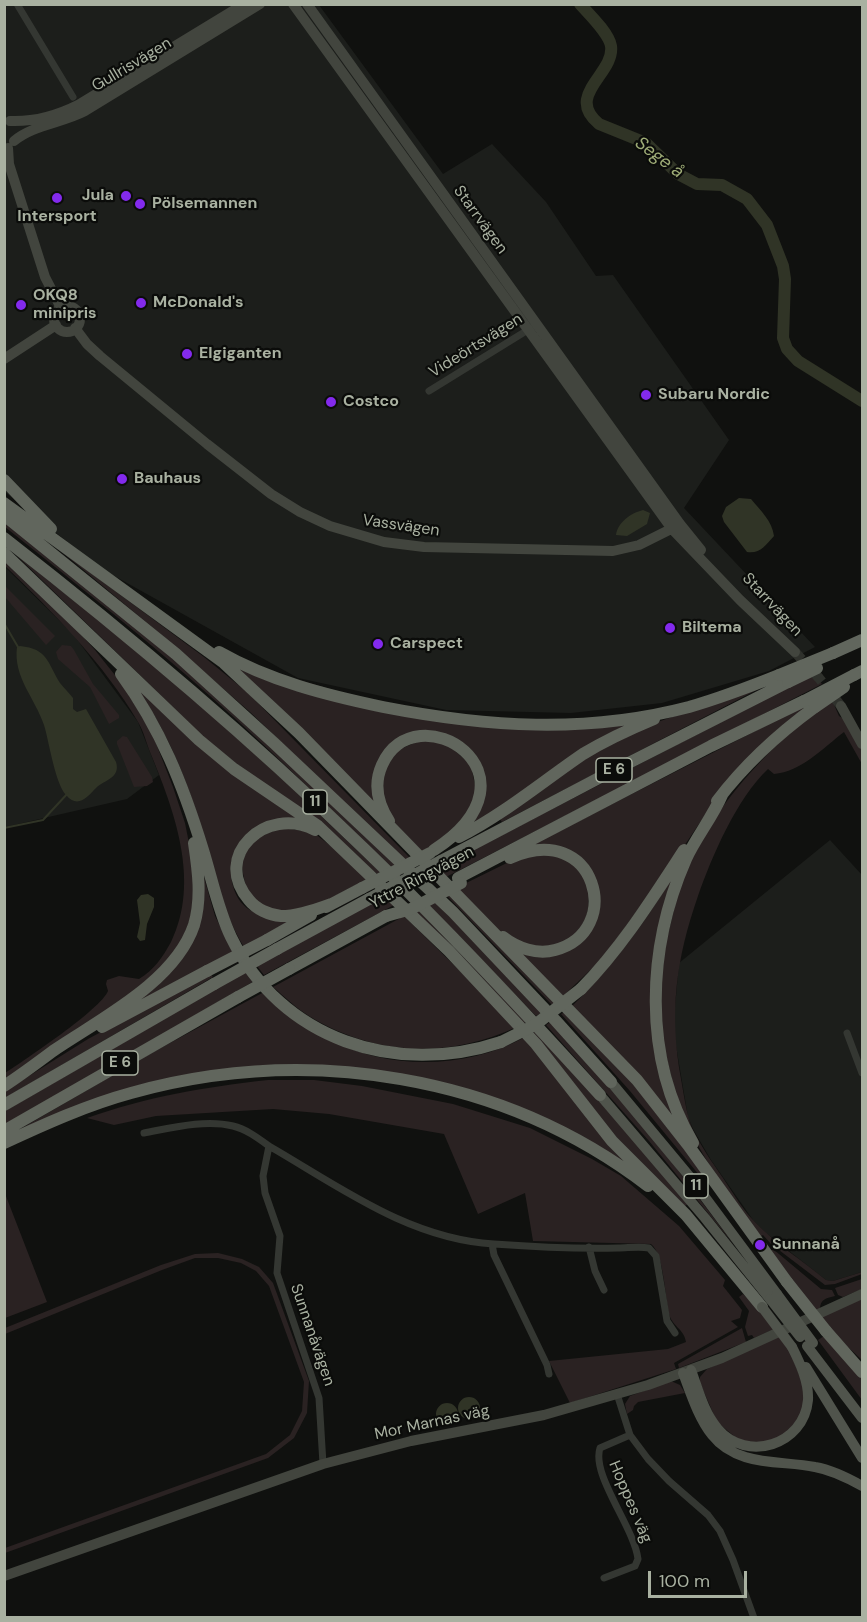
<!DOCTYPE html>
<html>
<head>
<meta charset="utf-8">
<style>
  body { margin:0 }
  #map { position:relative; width:867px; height:1622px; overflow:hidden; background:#10110f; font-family:"DM Sans",sans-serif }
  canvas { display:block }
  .frame { position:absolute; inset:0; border:6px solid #a9b1a1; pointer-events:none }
  .scale { position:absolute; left:648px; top:1571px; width:99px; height:27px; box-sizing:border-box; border:3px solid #a9b1a1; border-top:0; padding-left:8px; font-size:18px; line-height:21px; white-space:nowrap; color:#a9b1a1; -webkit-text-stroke:4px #0b0c0a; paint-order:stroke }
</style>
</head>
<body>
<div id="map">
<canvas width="867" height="1622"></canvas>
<div class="frame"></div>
<div class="scale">100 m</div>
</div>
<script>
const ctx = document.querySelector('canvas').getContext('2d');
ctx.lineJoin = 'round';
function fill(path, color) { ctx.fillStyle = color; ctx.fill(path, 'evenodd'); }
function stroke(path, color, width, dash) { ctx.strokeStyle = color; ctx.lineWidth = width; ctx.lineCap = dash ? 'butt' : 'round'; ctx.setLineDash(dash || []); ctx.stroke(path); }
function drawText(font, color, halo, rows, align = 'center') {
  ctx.font = font + ' "DM Sans",sans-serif'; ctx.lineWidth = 4.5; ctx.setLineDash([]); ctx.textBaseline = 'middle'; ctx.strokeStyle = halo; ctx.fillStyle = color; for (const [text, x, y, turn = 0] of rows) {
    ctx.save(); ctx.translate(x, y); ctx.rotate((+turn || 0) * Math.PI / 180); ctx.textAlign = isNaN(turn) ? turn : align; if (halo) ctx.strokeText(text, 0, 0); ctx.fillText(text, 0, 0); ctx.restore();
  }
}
fill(new Path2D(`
  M4 5H319L443 174 492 144 546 202 596 276 613 275 729 440 684 508 815 647 769 671 662 703 571 713 446 710 298 678 100 568 5 492Z
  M4 566 73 634 138 722 159 775 127 799 5 827Z
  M830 840 862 875V1272L833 1281 826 1280 766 1233 753 1220 711 1160 693 1129 688 1117 675 1040 674 1018 679 963Z`), '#1c1e1b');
fill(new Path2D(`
  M4 518 192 671 398 864 390 867C323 802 256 735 185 674 126 623 65 575 5 527Z
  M57 548 204 657 247 692 410 858 405 861 250 712 158 632Z
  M16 555 155 664 280 777 380 872 377 874 209 742Z
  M4 559 60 612 95 650 122 684 152 733 173 787 185 823 193 863 194 907 181 945 144 985 5 1081V1073C25 1060 101 1009 108 991L106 984 107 980 119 976 139 979C155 969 162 958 171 942 201 881 174 810 150 752 146 742 144 732 138 722 105 665 52 611 5 566Z
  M4 585 55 636 46 645 5 597Z
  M62 645 71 646 74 650 93 684 119 715V718L109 724 90 687 58 659 56 652Z
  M223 658 444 722 641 720 510 803 470 824 481 805V771L439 733 383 756 381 815Z
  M126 674 300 820 291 819 234 853C227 872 232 903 254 912 265 917 281 917 293 919L244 947C222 911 214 870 202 830 185 773 163 721 126 674Z
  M814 674 822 684 446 877 438 868Z
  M770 683 502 822 499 818 586 756 646 726Z
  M816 700 724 787 680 852 602 959 561 998 511 947 536 955 587 932 590 871 532 845Z
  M832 700 839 716 849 722 862 747V764L844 732C823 748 801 772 774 774L768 769C737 798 712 856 698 896 676 959 669 1012 681 1079 684 1095 686 1112 692 1128 700 1145 712 1162 723 1178 733 1193 743 1210 755 1222 776 1244 803 1261 826 1280L833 1281 862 1272V1274L835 1284 825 1285 771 1244 763 1235 761 1236C725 1192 691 1143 673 1088 661 1050 656 998 662 958 665 943 670 928 673 914 678 893 683 873 693 854 723 797 778 736 832 700Z
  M123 736 127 737 152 777 153 782 147 786 134 787 117 744V741Z
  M419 740 445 742 471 765 476 790 469 814 433 845 422 851C410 839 395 827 387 812 377 791 382 762 402 748 407 745 414 743 419 740Z
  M280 827 314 833 336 850 367 879 320 904 286 913 265 908 247 892 241 864 251 842Z
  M546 853C555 856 569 859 575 866 603 894 587 945 545 946 540 946 532 947 527 946 498 936 477 909 456 888L519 857Z
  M680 865 653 1001 686 1137 571 1007C616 964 648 918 680 865Z
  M201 867 215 916 234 954 108 1021 189 942Z
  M448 893 556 1002 552 1005 445 894Z
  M385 896 394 905 264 975 257 966Z
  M434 900 543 1012 536 1016 427 903Z
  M417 909 526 1022 523 1024 413 911Z
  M404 916 517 1027C447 1059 375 1056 309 1016 296 1008 285 997 273 987Z
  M247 971 254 981 5 1126V1111Z
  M210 973 213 977 5 1098V1091L88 1039Z
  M264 992C284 1007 313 1032 335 1042 393 1071 469 1068 525 1037L647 1179 584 1138 394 1073 340 1067 266 1065 214 1071 10 1135 146 1056Z
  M565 1012 615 1061 707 1178 704 1181 630 1091 561 1014Z
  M552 1021 648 1130 734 1245 649 1141 546 1025Z
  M535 1032 597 1098 688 1204 685 1206 612 1135 532 1033Z
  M268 1080H314L362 1086 453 1104 530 1128 592 1159 621 1176 679 1226 725 1280 723 1286 742 1310 740 1318 731 1321 738 1327 674 1363 676 1369 570 1403 549 1361 668 1349 686 1342C684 1329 672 1326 669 1314 665 1297 664 1254 651 1244L533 1241 525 1193 478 1214 444 1134 329 1114 273 1109 156 1116 114 1125 87 1118C146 1097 205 1087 268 1080Z
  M4 1191 47 1302 5 1318H4Z
  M773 1249 821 1289 832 1290 835 1296C827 1298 820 1299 820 1309L815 1311 771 1251Z
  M218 1253 242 1259 259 1267 273 1283 309 1381 307 1413 294 1438 268 1458 5 1553V1548L266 1454 290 1435 302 1411 304 1382 269 1286 256 1271 241 1263 218 1258H195L162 1270 5 1334V1328L161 1265 195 1254Z
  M862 1279V1289L843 1297 838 1295 835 1288Z
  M743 1294 754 1304 774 1329 754 1338 752 1335 748 1336 745 1327 749 1311 739 1297Z
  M862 1297V1360L837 1337 820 1317Z
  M742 1328 746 1342 679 1368 678 1364Z
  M779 1336 789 1349 805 1389 802 1413 786 1434 766 1443 740 1441 717 1422 700 1383V1377L707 1369Z
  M824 1336 862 1376V1400L818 1340Z
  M671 1381 680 1385 685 1393 638 1402 634 1406 633 1410 627 1414 625 1404 630 1396Z`), '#2a2222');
fill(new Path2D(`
  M739 498 751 499C761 511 772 521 774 536 765 546 760 554 747 552L724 522 722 516 726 507Z
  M643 510 650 513 647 524 627 536 616 535C618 522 631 513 643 510Z
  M20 646C48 649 47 662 60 683 64 688 69 693 73 698V709L77 712 86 709 116 762C121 778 104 780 96 788 87 797 78 809 66 795 55 783 49 741 44 725 35 698 13 677 17 647Z
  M148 894 154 898V907L147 924 145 940 140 941 137 937 140 923 137 900 141 895Z
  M458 1408a11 11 0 1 1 22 0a11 11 0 1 1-22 0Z
  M436 1414a11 11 0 1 1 22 0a11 11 0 1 1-22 0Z`), '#303426');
stroke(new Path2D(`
  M4 623 18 647
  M4 828 43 820 68 793`), '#303426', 2);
stroke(new Path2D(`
  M580 4C589 14 609 33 611 46 615 74 564 95 599 124L646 143 678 174 697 184 722 185 747 199 767 225 783 266 785 279 783 338 787 349 798 361 862 401`), '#303426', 12);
stroke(new Path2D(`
  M795 652 819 678 841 706`), '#2f312c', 10, [10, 5]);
stroke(new Path2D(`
  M17 4 73 97
  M429 391 531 328
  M847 1033 862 1073
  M144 1133C171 1128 205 1119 233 1126 246 1129 258 1138 269 1146
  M492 1244 494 1255 547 1365 549 1374
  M589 1247 595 1271 604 1290
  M617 1394 630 1435 648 1459 669 1481 708 1515 720 1531 733 1560 754 1618
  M323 1464 319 1398 277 1273 280 1236 265 1193 263 1176 269 1146C340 1187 409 1239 494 1244 535 1247 577 1249 618 1248 628 1248 639 1246 649 1248L656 1256 667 1321 675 1333
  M604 1578 635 1566 638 1559C634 1527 591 1475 600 1448L630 1435`), '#343732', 7);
stroke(new Path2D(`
  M293 4 672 529 740 600 795 652
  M307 4 680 524 701 550
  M10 121C35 122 56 116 78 105L244 4
  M14 141C33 125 62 123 85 111L260 4
  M8 148 9 164 45 277 61 308
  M54 319a13 13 0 1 1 26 0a13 13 0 1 1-26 0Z
  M75 328 87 344 100 356 207 444 271 494 300 512 330 526 384 542 424 547 613 551 639 545 677 526
  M4 359 56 325
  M841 706 862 744
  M4 1576 323 1464 411 1441 544 1415 648 1385 722 1358 862 1294`), '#42453e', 10);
stroke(new Path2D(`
  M611 1082 690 1177 777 1294
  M600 1095 705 1218 770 1299
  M807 1346 862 1418
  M806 1367 862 1458
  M691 1370C698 1389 704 1413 718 1429 747 1463 804 1445 808 1400 809 1382 800 1363 792 1347
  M683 1373C691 1394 698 1417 712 1435 737 1467 780 1460 815 1467 832 1470 848 1478 862 1486`), '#50544c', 10);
stroke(new Path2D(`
  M4 480 51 529
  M4 503 224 663 299 733 637 1080 688 1145 787 1282
  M4 515 176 654 274 743 453 912 556 1021 611 1082
  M4 538C126 633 244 732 355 840 440 921 521 1008 600 1095
  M4 553 199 740 234 769 318 826 449 951 536 1044 612 1141 686 1215 762 1307
  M219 652C270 681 326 695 383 707 486 727 586 734 689 707 720 698 749 687 779 675
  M833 653 862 640
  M121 674C161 729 183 785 203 850 212 879 218 910 231 937 281 1040 396 1077 501 1042
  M854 675 862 671
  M717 801C745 764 778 734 815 707
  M389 821C378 804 373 785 382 765 415 690 551 774 434 850
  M315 830C266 805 211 856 249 900 256 909 269 915 281 916 298 916 315 910 331 904
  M459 837C504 814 542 782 583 754 606 740 630 729 654 719
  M441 861 597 779 788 682
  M458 878 711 746 804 701
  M326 907 362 888
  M503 937C517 948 537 955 555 950 625 932 597 819 510 858
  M267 940 311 915
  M277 949 369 899
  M289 969 386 916
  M581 989C622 947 652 899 684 850
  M102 1027 207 971
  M4 1086C21 1075 37 1063 53 1051 100 1019 175 982 194 925 202 898 198 870 194 843
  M4 1105 214 984
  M4 1131 238 997
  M4 1143C45 1124 87 1105 131 1093 307 1044 502 1074 648 1186
  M693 1143C642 1057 647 948 686 859 696 837 712 818 722 795
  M826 1331 862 1372`), '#61665d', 12);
stroke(new Path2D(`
  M777 1294 813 1343
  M770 1299 800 1337
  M762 1307 792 1347`), '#50544c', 10);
stroke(new Path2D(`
  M779 675 833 653
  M788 682 817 668
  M804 701 854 675
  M815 707 844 687
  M362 888 430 853
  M369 899 441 861
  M386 916 411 909 461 883
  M207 971 267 940
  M214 984 277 949
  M238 997 289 969
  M501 1042 535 1025 581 989
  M787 1282 826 1331`), '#61665d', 12);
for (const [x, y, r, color] of [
  [126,196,6,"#832aed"],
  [57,198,6,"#832aed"],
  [140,204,6,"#832aed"],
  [141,303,6,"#832aed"],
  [21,305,6,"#832aed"],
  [187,354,6,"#832aed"],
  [646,395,6,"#832aed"],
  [331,402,6,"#832aed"],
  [122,479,6,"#832aed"],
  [670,628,6,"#832aed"],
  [378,644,6,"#832aed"],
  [760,1245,6,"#832aed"]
]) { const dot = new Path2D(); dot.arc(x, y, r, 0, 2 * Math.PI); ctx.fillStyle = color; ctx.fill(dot); stroke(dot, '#0b0c0a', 2); }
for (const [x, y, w] of [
  [614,770,36],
  [315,802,24],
  [120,1063,36],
  [696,1186,24]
]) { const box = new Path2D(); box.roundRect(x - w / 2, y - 12, w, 24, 4.5); ctx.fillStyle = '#0b0c0a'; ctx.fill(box); stroke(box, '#a9b1a1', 1.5); }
drawText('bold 15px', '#a9b1a1', null, [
  ["E 6",614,770],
  ["11",315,802],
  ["E 6",120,1063],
  ["11",696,1186]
]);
drawText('16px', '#a9b1a1', '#0b0c0a', [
  ["Gullrisvägen",132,65,-31],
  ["Starrvägen",480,220,54],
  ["Videörtsvägen",476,346,-32],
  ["Vassvägen",401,526,8],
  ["Starrvägen",772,605,47],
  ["Yttre Ringvägen",422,878,-28],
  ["Sunnanåvägen",312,1335,71],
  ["Mor Marnas väg",432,1423,-12],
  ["Hoppes väg",630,1502,67]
]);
drawText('bold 16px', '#a9b1a1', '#0b0c0a', [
  ["Jula",114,196,"right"],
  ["Pölsemannen",152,204],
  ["Intersport",57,217,"center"],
  ["OKQ8",33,296],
  ["minipris",33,314],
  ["McDonald's",153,303],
  ["Elgiganten",199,354],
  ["Subaru Nordic",658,395],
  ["Costco",343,402],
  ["Bauhaus",134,479],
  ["Biltema",682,628],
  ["Carspect",390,644],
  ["Sunnanå",772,1245]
], 'left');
drawText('italic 18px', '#9fad77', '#0b0c0a', [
  ["Sege å",659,158,37]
]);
</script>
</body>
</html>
